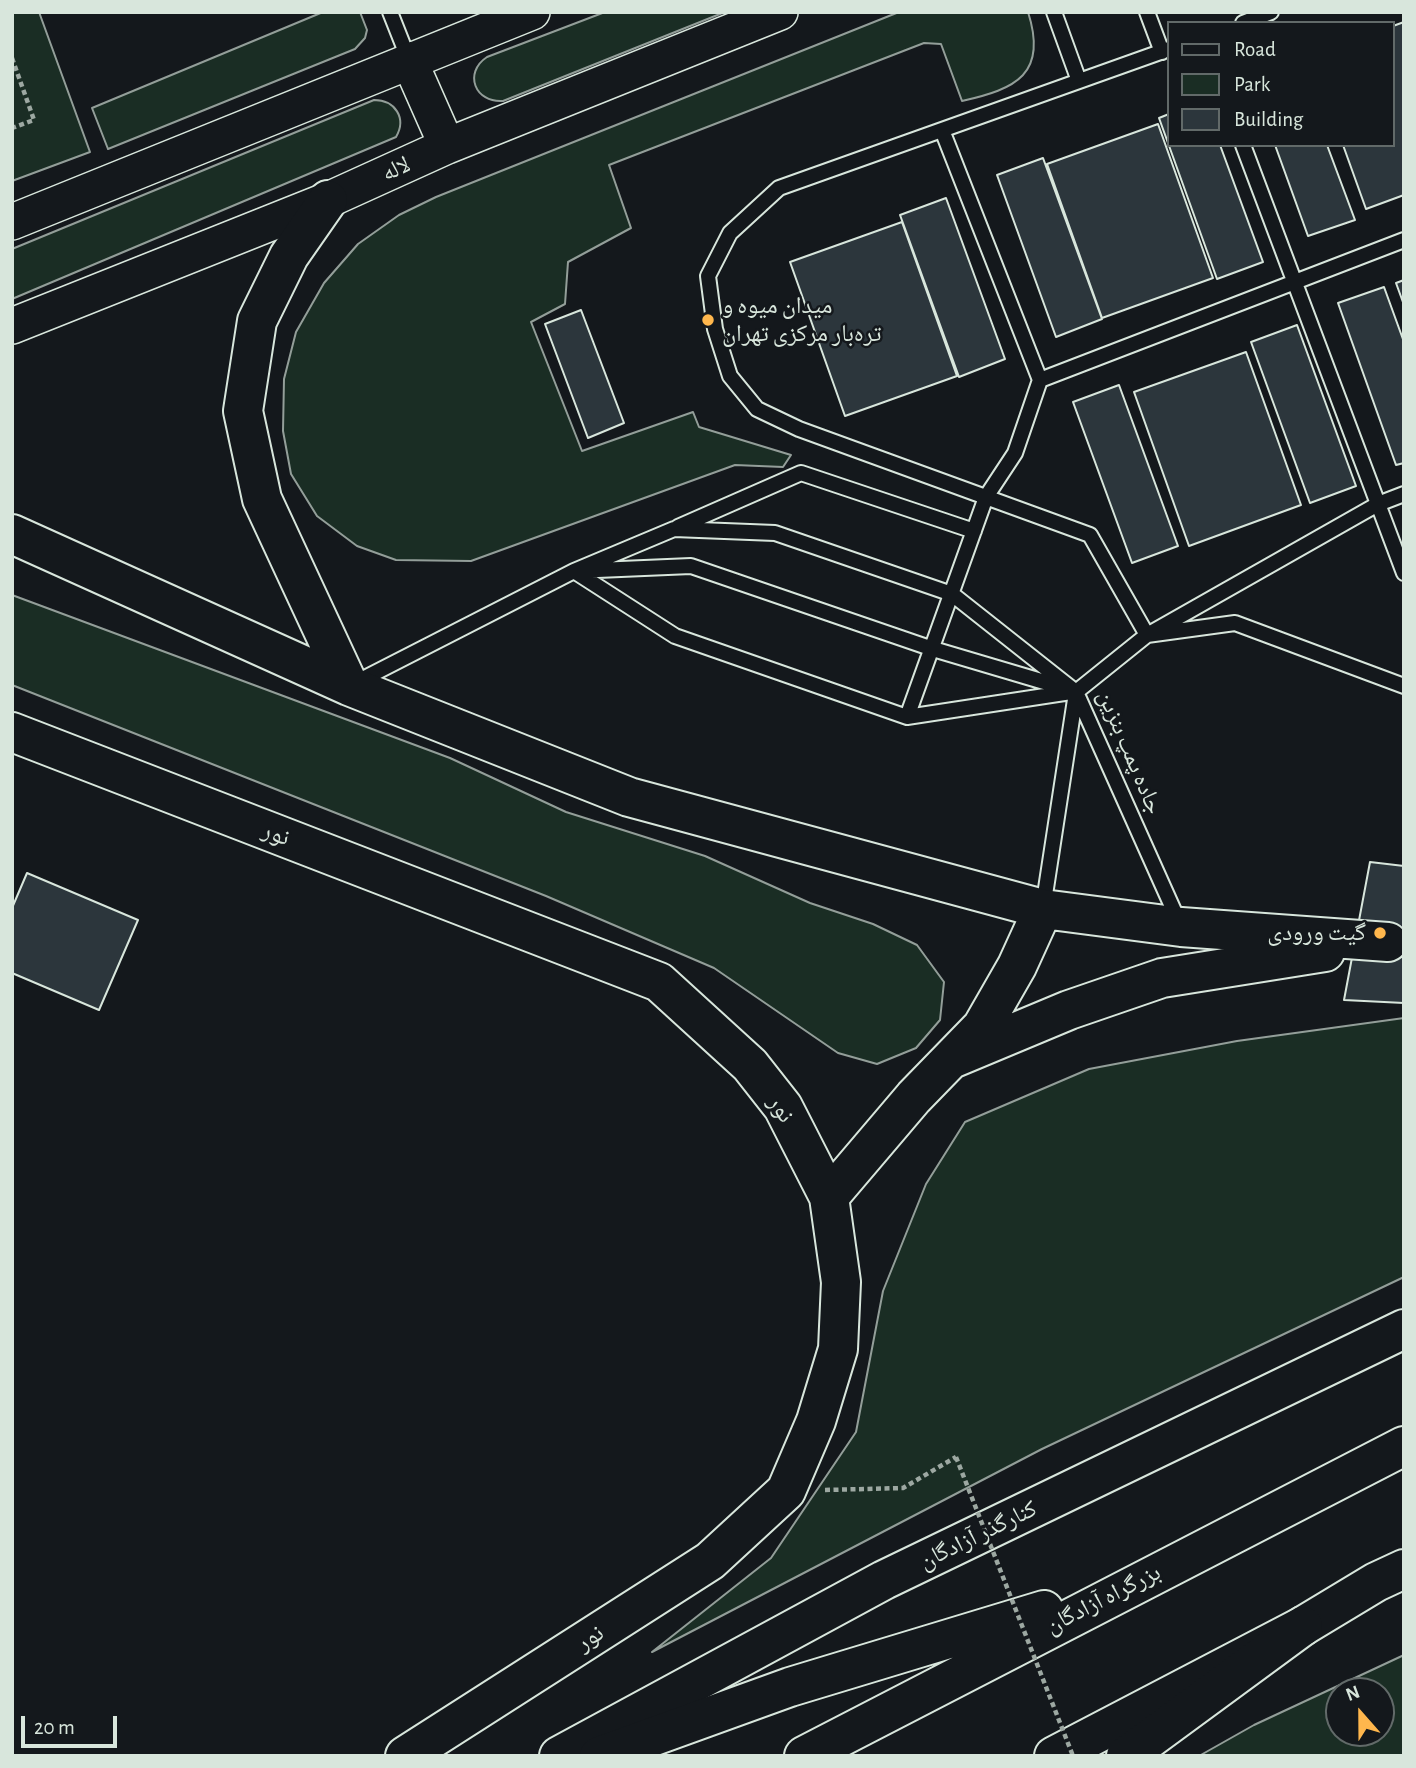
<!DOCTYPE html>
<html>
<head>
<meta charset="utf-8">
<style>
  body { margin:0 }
  #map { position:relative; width:1416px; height:1768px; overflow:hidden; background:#14181c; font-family:"Alegreya Sans",sans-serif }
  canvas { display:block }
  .frame { position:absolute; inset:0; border:14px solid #d8e6dc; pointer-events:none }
  .legend { position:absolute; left:1167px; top:21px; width:228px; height:126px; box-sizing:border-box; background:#14181c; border:2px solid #626a69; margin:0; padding:9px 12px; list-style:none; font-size:21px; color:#d8e6dc }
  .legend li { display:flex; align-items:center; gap:14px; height:35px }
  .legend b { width:35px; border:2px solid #626a69 }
  .north { position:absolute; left:1325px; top:1677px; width:70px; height:70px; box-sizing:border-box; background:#14181c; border:2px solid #626a69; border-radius:50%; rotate:339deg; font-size:19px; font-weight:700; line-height:28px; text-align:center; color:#d8e6dc }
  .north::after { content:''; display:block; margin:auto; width:24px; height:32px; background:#ffb74d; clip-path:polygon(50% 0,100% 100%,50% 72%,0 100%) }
  .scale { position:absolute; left:21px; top:1716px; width:96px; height:32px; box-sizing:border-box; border:4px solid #d8e6dc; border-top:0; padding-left:9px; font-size:21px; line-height:24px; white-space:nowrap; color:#d8e6dc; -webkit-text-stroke:5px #14181c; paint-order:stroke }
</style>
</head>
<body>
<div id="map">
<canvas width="1416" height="1768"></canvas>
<div class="frame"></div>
<ul class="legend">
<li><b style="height:9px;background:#14181c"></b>Road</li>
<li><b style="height:19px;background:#1a2d24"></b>Park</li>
<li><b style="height:19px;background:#2c363c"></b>Building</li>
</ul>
<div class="north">N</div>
<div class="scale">20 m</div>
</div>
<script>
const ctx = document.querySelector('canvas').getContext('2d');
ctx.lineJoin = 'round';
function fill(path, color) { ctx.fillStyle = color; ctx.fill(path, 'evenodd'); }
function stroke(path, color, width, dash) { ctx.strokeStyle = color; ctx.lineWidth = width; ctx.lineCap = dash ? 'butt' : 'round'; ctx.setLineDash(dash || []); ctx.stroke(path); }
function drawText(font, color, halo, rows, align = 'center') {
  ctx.font = font + ' "Alegreya Sans","Noto Naskh Arabic",sans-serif'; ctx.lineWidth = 5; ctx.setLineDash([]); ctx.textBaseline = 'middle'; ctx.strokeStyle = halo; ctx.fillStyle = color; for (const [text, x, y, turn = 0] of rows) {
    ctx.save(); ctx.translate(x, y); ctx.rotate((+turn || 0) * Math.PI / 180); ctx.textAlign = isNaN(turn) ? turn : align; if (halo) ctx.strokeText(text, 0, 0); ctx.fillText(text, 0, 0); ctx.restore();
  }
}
const green = new Path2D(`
  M12 12H39L90 152 12 181Z
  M323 12H360L367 30 365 38 355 49 108 149 92 108Z
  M605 12H725L503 101C475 103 463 73 487 57Z
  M899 12H1028C1048 74 1016 89 962 101L941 44 924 43 609 165 631 228 568 262 565 304 531 322 582 451 693 412 699 427 791 455 783 467 735 465 471 561 396 560 357 546 317 516 291 474 283 431 284 379 296 332 324 283 358 244 399 215 436 197Z
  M374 100C395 100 407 118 396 137L12 299V249Z
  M12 595 450 758 566 812 705 856 810 903 873 924 917 945 944 982 940 1020 916 1048 877 1064 838 1053 714 968 546 896 12 685Z
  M1404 1018V1277L1042 1449 652 1652 771 1558 856 1432 883 1291 926 1184 965 1122 1089 1069 1237 1041Z
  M1404 1655V1756H1199L1254 1725ZM1339 1691H1381V1733H1339Z`);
fill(green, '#1a2d24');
stroke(green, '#939e99', 2);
const building = new Path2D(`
  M1404 22V195L1366 209 1343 145H1393V26Z
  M1169 114V145H1220L1263 262 1217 279 1159 118Z
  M1158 124 1213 278 1102 318 1047 164Z
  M1275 145H1327L1355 220 1308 236Z
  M1043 158 1102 319 1056 337 997 175Z
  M946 198 1005 359 959 377 900 215Z
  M902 222 957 376 845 416 790 262Z
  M1404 280V305L1396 283Z
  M1384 287 1404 342V463L1396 465 1338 303Z
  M581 310 624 423 588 438 545 324Z
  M1297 325 1356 486 1310 503 1251 342Z
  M1246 352 1301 505 1189 546 1134 392Z
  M1119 385 1178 546 1132 563 1073 402Z
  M1370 862 1404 866V1003L1344 1000Z
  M27 873 138 920 99 1010 12 973V908Z`);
fill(building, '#2c363c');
stroke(building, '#d8e6dc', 2);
const service = new Path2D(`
  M390 12 409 60
  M1054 12 1079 81
  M1147 12 1162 52
  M1243 23 1271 12
  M1169 49 779 188 730 233 708 276 715 329 730 376 757 409 799 429 1090 535 1147 635 1378 504 1404 494
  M942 130 1040 380
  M1243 145 1404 573
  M678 527 801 473 974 531
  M574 571 674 529 775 533 952 594 1076 692 1179 922
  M574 571 675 636 907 717 1071 692
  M355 683 574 571 691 566 933 649 1068 689
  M1076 692 1147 635 1235 623 1404 686
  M907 717 986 497 1015 453 1040 380 1404 240
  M1043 908 1076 693`);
const tertiary = new Path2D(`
  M409 60 447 146
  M12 222 532 12
  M12 326 328 200 447 146 780 12`);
const secondary = new Path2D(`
  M328 200 289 256 257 321 243 411 262 499 349 686
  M12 534 349 686 629 797 1043 909 1181 927 1388 942
  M12 732 659 982 750 1065 783 1107 829 1197 841 1282 838 1349 816 1421 786 1491 710 1561 405 1756
  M954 1058 1069 1010 1162 978 1325 952
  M829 1197 914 1097 982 1027 1017 966 1043 909`);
const primary = new Path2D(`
  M559 1756 884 1580 1404 1329`);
const trunk = new Path2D(`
  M599 1756 790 1687 1044 1610
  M804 1756 1404 1446
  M1054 1756 1303 1626 1376 1582 1404 1569`);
const motorway = new Path2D(`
  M1126 1756 1303 1626`);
stroke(service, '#d8e6dc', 18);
stroke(tertiary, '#d8e6dc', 38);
stroke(secondary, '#d8e6dc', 42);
stroke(primary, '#d8e6dc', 42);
stroke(trunk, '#d8e6dc', 42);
stroke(motorway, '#d8e6dc', 42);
stroke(new Path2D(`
  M12 58 34 120 12 128
  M825 1490 903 1488 956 1457`), '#9da8a2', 4.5, [5, 3.5]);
stroke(service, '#14181c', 14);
stroke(tertiary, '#14181c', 35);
stroke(secondary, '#14181c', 38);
stroke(primary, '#14181c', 38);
stroke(trunk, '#14181c', 38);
stroke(motorway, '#14181c', 38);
stroke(new Path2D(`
  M956 1457 1073 1756`), '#9da8a2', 4.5, [5, 3.5]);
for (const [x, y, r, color] of [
  [708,320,7,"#ffb74d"],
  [1380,933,7,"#ffb74d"]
]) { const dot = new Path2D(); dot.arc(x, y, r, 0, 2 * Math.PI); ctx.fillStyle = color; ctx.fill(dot); stroke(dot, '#14181c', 2.5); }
drawText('24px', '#d8e6dc', '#14181c', [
  ["لاله",396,169,-24],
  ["جاده پمپ بنزین",1130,752,67],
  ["نور",276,834,21],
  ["نور",781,1109,57],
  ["کنارگذر آزادگان",978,1535,-26],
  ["بزرگراه آزادگان",1103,1599,-27],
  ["نور",590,1638,-33]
]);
drawText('24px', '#d8e6dc', '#14181c', [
  ["میدان میوه و",722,306],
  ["تره‌بار مرکزی تهران",722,334],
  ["گیت ورودی",1366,933,"right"]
], 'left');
</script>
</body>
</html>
